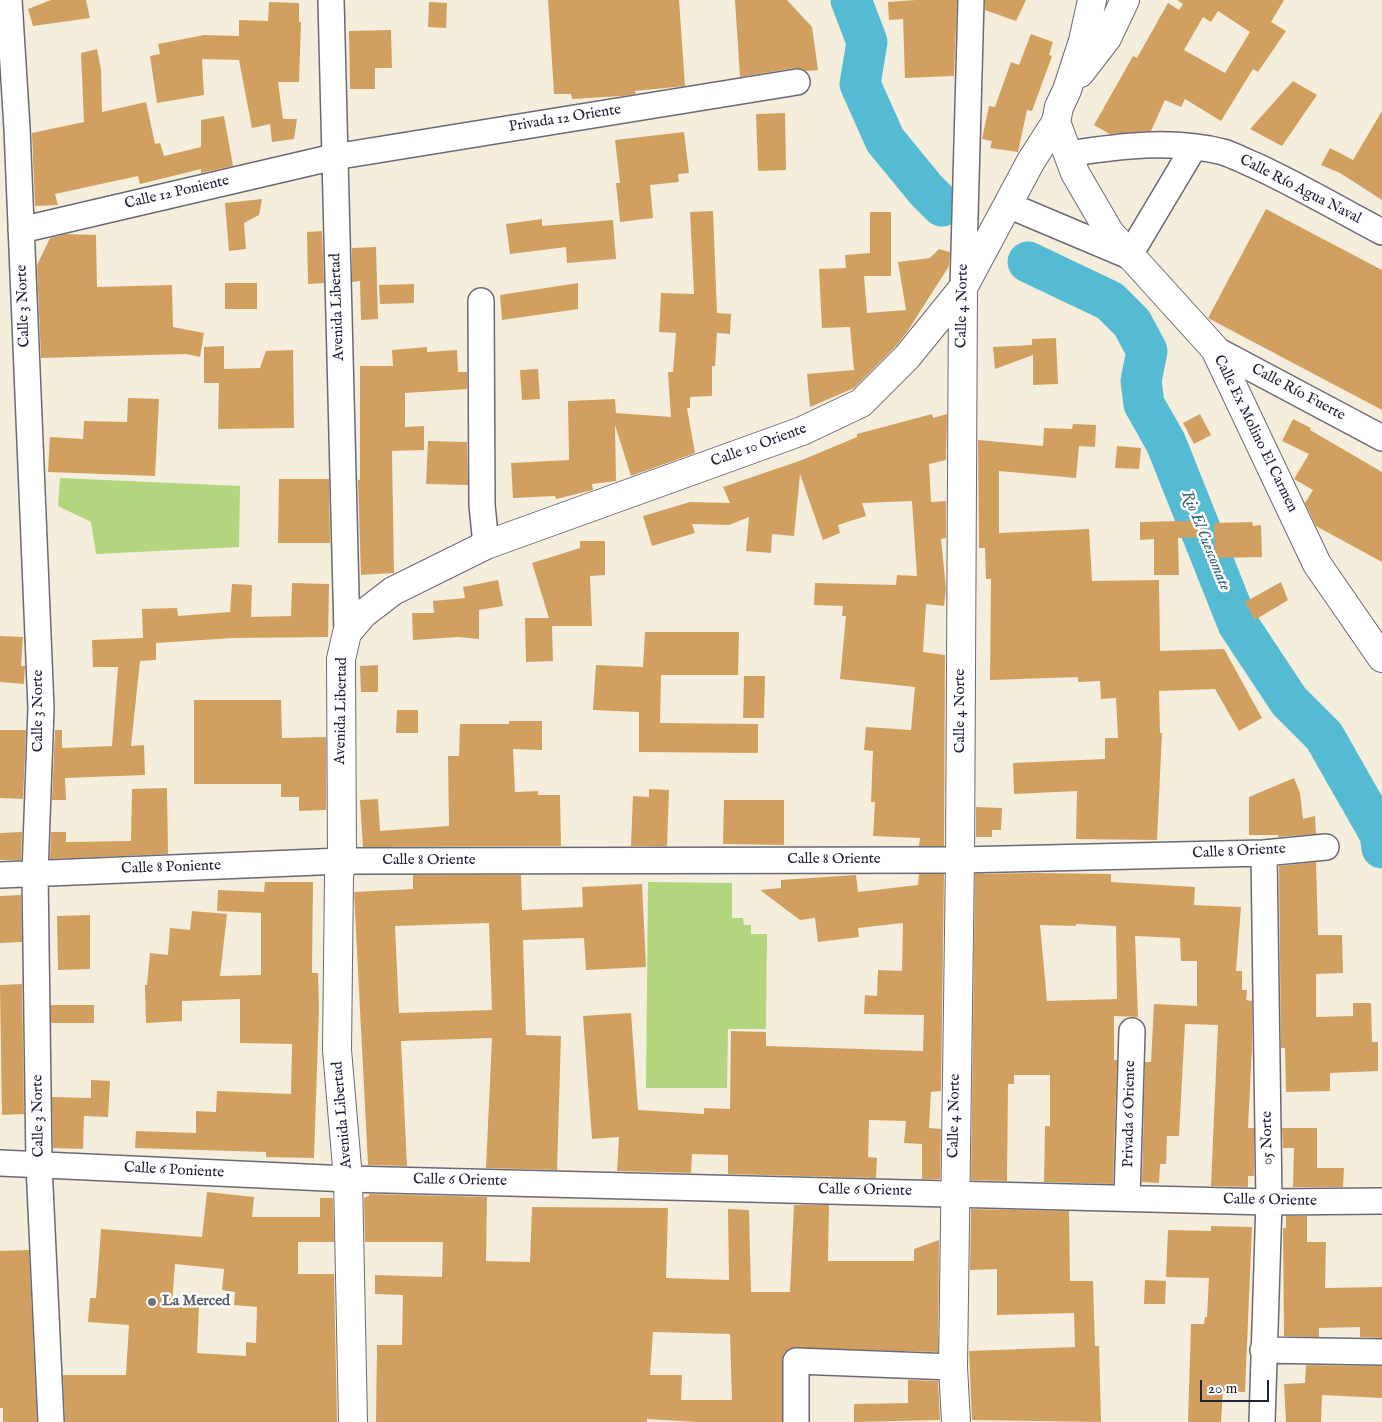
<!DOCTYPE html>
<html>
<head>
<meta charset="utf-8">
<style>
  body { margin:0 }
  #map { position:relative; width:1382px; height:1422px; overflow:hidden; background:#f5eedd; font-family:"IM FELL English",serif }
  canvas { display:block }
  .scale { position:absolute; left:1200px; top:1380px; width:69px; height:22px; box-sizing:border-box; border:2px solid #22223b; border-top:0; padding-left:6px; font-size:15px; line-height:18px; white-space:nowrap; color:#22223b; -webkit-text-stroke:4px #fff; paint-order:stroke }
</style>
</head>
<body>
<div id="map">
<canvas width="1382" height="1422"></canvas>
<div class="scale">20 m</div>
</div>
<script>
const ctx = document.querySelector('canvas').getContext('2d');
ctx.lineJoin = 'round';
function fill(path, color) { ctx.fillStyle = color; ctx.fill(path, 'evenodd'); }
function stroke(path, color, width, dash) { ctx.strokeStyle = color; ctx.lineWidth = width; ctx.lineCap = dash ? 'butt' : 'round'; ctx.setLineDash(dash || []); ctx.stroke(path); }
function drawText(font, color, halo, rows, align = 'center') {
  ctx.font = font + ' "IM FELL English",serif'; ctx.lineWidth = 5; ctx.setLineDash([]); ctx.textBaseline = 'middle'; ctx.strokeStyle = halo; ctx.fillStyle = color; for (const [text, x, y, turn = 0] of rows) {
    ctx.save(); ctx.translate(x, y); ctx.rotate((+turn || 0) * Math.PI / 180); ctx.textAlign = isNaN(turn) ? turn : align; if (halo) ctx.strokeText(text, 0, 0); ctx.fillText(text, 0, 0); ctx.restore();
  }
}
fill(new Path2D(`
  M60 478 240 486 239 547 96 554 91 522 58 506Z
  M648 882 732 883V918H743L744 925H751V934H767L766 1029H728L727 1088H646Z`), '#b3d57d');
stroke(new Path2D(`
  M851 0 867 42 860 84 885 140 926 190 942 206
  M1028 262 1110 301 1132 323 1147 351 1141 381 1144 404 1166 443 1238 624 1289 701 1324 736 1380 834 1382 848`), '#55bbd3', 41);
fill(new Path2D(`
  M51 0H86L90 18 33 26 28 9Z
  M548 0H679L685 86 635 91 636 94 622 96 572 99 571 94H554Z
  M735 0H787L812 27 818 70 805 71 795 68 740 77Z
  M916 0H957L954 76 905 78 903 19 889 20 888 2Z
  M985 0H1026L1016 21 985 10Z
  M1177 0H1284L1271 22 1286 31 1258 72 1253 69 1221 121 1185 99 1181 107 1165 100 1151 131 1110 134 1094 125 1133 56 1137 58 1168 3 1179 10 1183 4ZM1218 11 1250 32 1225 73 1184 50 1203 17 1211 22Z
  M269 2 299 3V22H301L299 82H278L283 119H297L294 139 272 142 270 124 252 128 239 60 202 59 204 95 157 103 150 56 160 54 158 44 204 35 239 36V20L268 21Z
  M429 2 447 3 446 28 428 27Z
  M391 30 392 68H375V89H350L349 31Z
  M1031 34 1053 42 1049 55 1052 56 1032 111 1027 110 1018 152 990 148 992 141 982 139 989 106 995 107 1011 62 1019 65Z
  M97 49 101 69 102 112 146 102 155 144 160 143 164 156 201 147V120L224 116 233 166 201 173V169L140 184 138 176 55 194 58 205 35 206 32 133 84 122 81 53Z
  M1293 81 1317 95 1282 146 1250 129Z
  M1382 111V200L1340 173 1321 165 1330 148 1353 160Z
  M785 113 786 170 758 171 756 114Z
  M684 132 689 173 678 174 679 182 650 185 653 218 620 222 616 183H620L615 140Z
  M262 199 259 215 244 223 246 249 229 251 225 203Z
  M1266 209 1382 270V410L1208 318Z
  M713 211 717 313 731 314 730 334 717 333 715 366H712V396L690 397V408H687L695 453 631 476 615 425 616 481 592 484 593 490 556 499 555 496 513 498 511 463 569 460 568 401 615 399 616 413 671 417 668 372H673L676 333 659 332 661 293 694 294 690 212Z
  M870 212H891V276H864L867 313 906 310 898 262 930 258 939 249 950 252 949 266 907 332 895 347 854 388 810 407 807 374 854 370 850 327 822 328 819 269 846 268 845 255 870 253Z
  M542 219V226L613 220 616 259 567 263 566 247 510 254 506 224Z
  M322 231 324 283 308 284 307 232Z
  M66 234 96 235 97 287 172 285 173 327 204 333 200 357 186 354 41 358 37 265 50 238Z
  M376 247 378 319 361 320 360 281 352 282V248Z
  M225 283H257V309H225Z
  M578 283V309L502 320 500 295Z
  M414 284V303L380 304 379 285Z
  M1056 338 1058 384 1033 385V355L995 369 993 347 1032 345V339Z
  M224 346V369L260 368 266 351 293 350 294 428 218 429 219 383H204V347Z
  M427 347V352L457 350 458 372H467V389L405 393V427L424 426V450L392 451 394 573 361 575 358 480H360V366H393L392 350Z
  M538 369 540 399 522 400 520 370Z
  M128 398 159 399 155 476 48 472 50 437 83 439 84 421 127 422Z
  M932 414 933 418 947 414 946 460 929 464 931 502 946 501V538L941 539 946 589 944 606 926 604 923 652 945 655 944 846H919L920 838 873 836 875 802H871L873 751 864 750 866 727 911 730 915 687 840 679 846 616H842L843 606 814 605 815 583 896 585 897 575 917 576 912 501 862 503 866 516 838 525 840 533 823 540 800 474 794 536 772 534 771 553 746 551 749 517 729 525 692 524 695 533 652 546 643 516 690 502 730 503 723 487 802 460 857 437V434Z
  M1200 414 1211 435 1194 444 1183 423Z
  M1293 419 1311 428 1310 430 1382 472V562L1316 526 1305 503 1313 490 1294 479 1309 454 1282 441Z
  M1073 424 1096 425 1095 447 1079 446 1076 478 999 471V533L1089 529 1092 581 1159 580 1160 651 1224 649 1262 718 1239 731 1215 689 1159 691 1160 733H1162L1157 840 1076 839 1077 791 1014 794 1013 763 1105 759V738H1118L1116 698 1101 699 1100 681 1078 682V677L990 680 991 579H986L985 548H979L978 440 1043 446 1044 428 1072 429Z
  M428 441 467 442 468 485 426 484Z
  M1117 446 1141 448 1139 469 1115 468Z
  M279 479H329L330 543H278Z
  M1178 521H1204L1205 537 1178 538 1179 575H1154V539L1140 540V522Z
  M1252 522 1253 526 1261 525 1262 557 1215 558 1214 523Z
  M580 541H605V575L590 576 592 626H552L553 661 526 662 525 618H549L532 563 580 548Z
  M498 580 503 606 479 610V639L458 637 413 640 412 613H434L433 601 465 598 463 587Z
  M1281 582 1288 600 1255 620 1245 602Z
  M292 583 329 584 328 637 233 638 156 643V660L140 661 131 746 144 745 145 775 65 778 66 800H52L55 730H62V748L112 746 118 667H93L92 640 143 638 142 609 177 608 178 616 230 612 232 584 252 585 251 617 291 616Z
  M645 632H739L738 675H661L660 723 758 724V753L639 752V712L593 710 596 665 643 667Z
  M0 636 23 637 21 666H25L24 684 0 682Z
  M378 665V692H361L360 666Z
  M744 676H765L764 718H743Z
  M194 700H281L282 738 326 737V810L299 811V797H281V784H194Z
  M397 710H418V733H396Z
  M509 721H542V750L513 749 515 792 538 791V795H560L561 846 363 847 360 800 378 799 380 831 449 826 448 756H459L460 724H509Z
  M0 730H26L23 799 0 798Z
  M1294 778 1300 793 1303 819 1315 816 1316 834 1278 837V835H1249V797Z
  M167 788 168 854 50 859 51 832H66V842L131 841 132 789Z
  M649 789 669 790 667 846H631L633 796 649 797Z
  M724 800H784V845L723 844Z
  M976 807 1002 808 1001 830H992V837H976Z
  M22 832 21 860H0V833Z
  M1316 862 1318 935H1342L1343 973 1316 974V1017L1353 1016V1003H1371L1372 1042H1378V1071L1330 1073V1091L1286 1092 1285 1048H1281L1279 866Z
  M1038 873 1111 874V882L1195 887 1194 905 1241 907 1236 971H1242V990H1247L1246 1000 1252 1001V1047L1248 1128H1254V1176H1248V1187L1211 1186 1218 1025 1185 1024 1179 1136H1167L1166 1164H1160L1159 1183 1142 1182 1145 1062H1151L1154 1004 1197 1006V961H1181L1180 938 1135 936 1138 1017 1114 1016V1060H1117L1113 1184 1044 1182 1045 1126H1050V1075H1014V1084H1008L1007 1181 971 1180 975 874ZM1076 924 1116 926 1117 999 1047 1001 1040 925 1076 926Z
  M919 874H944L941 1091 931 1092 929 1128 941 1129 940 1179H922V1144L904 1143 906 1121 869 1120 868 1157 877 1158 876 1178 728 1174V1155L692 1154 691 1173 617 1171 619 1137 592 1139 583 1016 631 1013 638 1110 704 1114V1108L730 1109 731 1031 766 1032V1046L923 1051 924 1015 864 1014 865 995 877 996 878 970 902 971 903 923 858 928 859 937 818 942 815 918 800 920 760 890 781 888V880L856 875 858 892 918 885Z
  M413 875H521L522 910 583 907 582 887 642 884 646 967 586 970 584 938 523 940 526 1035 561 1036 557 1170 486 1168 492 1038 401 1041 407 1166 368 1165 354 892 413 889ZM489 923 492 1010 399 1013 395 926Z
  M265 882H313L312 973H318L319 1008 314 1158 266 1157V1152L135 1148 136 1131 196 1133V1111L216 1112 217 1091 291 1094 292 1044 240 1043V999L182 1001V1021L146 1023 145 985H147L150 953 168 955 170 928 190 930 192 911 227 914 220 976 261 975V913L217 911 218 890 264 892Z
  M21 895 22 942 0 943V896Z
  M90 915V969L58 970 57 916Z
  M22 984 24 1114 2 1115 0 985Z
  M51 1005H94V1023H51Z
  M91 1080 110 1081 108 1117 84 1116 83 1149 53 1148 52 1097 91 1098Z
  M1282 1128H1317V1168H1344L1343 1187H1293L1294 1148H1283Z
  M207 1192 254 1197 252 1217H320V1198H333L334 1242H298V1274H334L337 1422H65L63 1375H126L129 1325 88 1322 90 1298H96L101 1229 202 1237ZM175 1264 224 1269 222 1290 235 1292 234 1305 257 1307 256 1343 246 1342V1356L197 1353 199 1306 172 1304Z
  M369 1194 487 1197 486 1261 530 1262 532 1207 668 1208 666 1278 729 1280 728 1209 749 1210 751 1292H790L794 1205H829L828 1261H914V1249L939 1240 938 1352 790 1348 784 1353 782 1361V1422H696L647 1419V1422H376L377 1345H402L403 1295 375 1294V1275L442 1277 443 1242H365L364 1198 369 1196ZM653 1332 730 1334 732 1400H681L682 1375H650Z
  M971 1209 1069 1211 1070 1281H1093L1095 1346H1099L1101 1422 972 1420 969 1351 1075 1347 1074 1313 997 1315V1269L970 1270Z
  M1286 1216H1307V1242H1326L1325 1288 1382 1287V1338L1360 1337V1327L1319 1328V1337L1284 1336 1283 1228H1286Z
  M1211 1226 1252 1227 1245 1392 1223 1391 1221 1422H1188L1191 1324H1204L1205 1317H1207L1209 1278 1166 1277 1168 1230 1211 1231Z
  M29 1250 37 1422H3V1408H0V1251Z
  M1145 1280 1166 1281 1165 1304H1144Z
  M1306 1365 1382 1366V1398L1322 1395 1321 1422H1286L1284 1384 1305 1383Z
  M908 1380 938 1381 940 1420 854 1422V1404L908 1403Z`), '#d1a060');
const minor = new Path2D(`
  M9 0 17 128 41 708 35 873 39 1165 51 1422
  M331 0 347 633
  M1068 154C1119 146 1172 139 1223 152 1233 155 1244 161 1254 165 1298 185 1340 210 1382 232
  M1008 205 1129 256 1194 147
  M21 230 334 157 797 82
  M963 288 971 0
  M481 301 482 505 486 545
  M1215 349 1382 438
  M0 875 342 861 960 860 1264 853 1326 847
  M0 1163 348 1179 1269 1202 1382 1201
  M1127 1198 1132 1031
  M1263 1350 1382 1352
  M796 1422V1361L953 1367
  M1262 1422 1269 1202 1264 853`);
const major = new Path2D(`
  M1092 0 1083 41 1067 90 1059 107 1056 122 1075 173 1110 233 1215 349 1317 564 1382 658
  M1080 73 1107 38 1125 0
  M353 1422 348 1179 337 1050 339 876 342 861 341 659 347 633 363 614 393 591 486 545 802 431 861 403 907 357 963 288 1031 161 1056 122
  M956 1422 953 1367 960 860 963 288`);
stroke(minor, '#6c6974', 28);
stroke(major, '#6c6974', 30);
stroke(minor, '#fff', 25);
stroke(major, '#fff', 28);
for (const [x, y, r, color] of [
  [152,1302,5,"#6b7280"]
]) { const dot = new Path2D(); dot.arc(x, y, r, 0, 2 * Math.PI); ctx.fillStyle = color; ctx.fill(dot); stroke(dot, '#fff', 2); }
drawText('15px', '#22223b', '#fff', [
  ["Privada 12 Oriente",565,119,-9],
  ["Calle Río Agua Naval",1300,190,27],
  ["Calle 12 Poniente",177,193,-13],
  ["Calle 3 Norte",24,306,-92],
  ["Calle 4 Norte",963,306,-89],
  ["Avenida Libertad",338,307,-92],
  ["Calle Río Fuerte",1298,393,28],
  ["Calle Ex Molino El Carmen",1255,434,64],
  ["Calle 10 Oriente",759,446,-20],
  ["Calle 3 Norte",39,711,-90],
  ["Avenida Libertad",342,711,-89],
  ["Calle 4 Norte",961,711,-90],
  ["Calle 8 Oriente",1239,852,-3],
  ["Calle 8 Oriente",834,860],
  ["Calle 8 Oriente",429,861],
  ["Calle 8 Poniente",171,868,-2],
  ["Privada 6 Oriente",1130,1114,-89],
  ["Avenida Libertad",343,1115,-95],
  ["Calle 3 Norte",39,1116,-91],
  ["Calle 4 Norte",955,1116,-89],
  ["05 Norte",1268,1138,-91],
  ["Calle 6 Poniente",174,1171,3],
  ["Calle 6 Oriente",460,1181,1],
  ["Calle 6 Oriente",865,1191,1],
  ["Calle 6 Oriente",1270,1201,1]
]);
drawText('bold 15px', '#5b616d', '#fff', [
  ["La Merced",162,1302]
], 'left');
drawText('italic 16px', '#365f78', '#fff', [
  ["Rio El Cuescomate",1205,541,68]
]);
</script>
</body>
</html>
